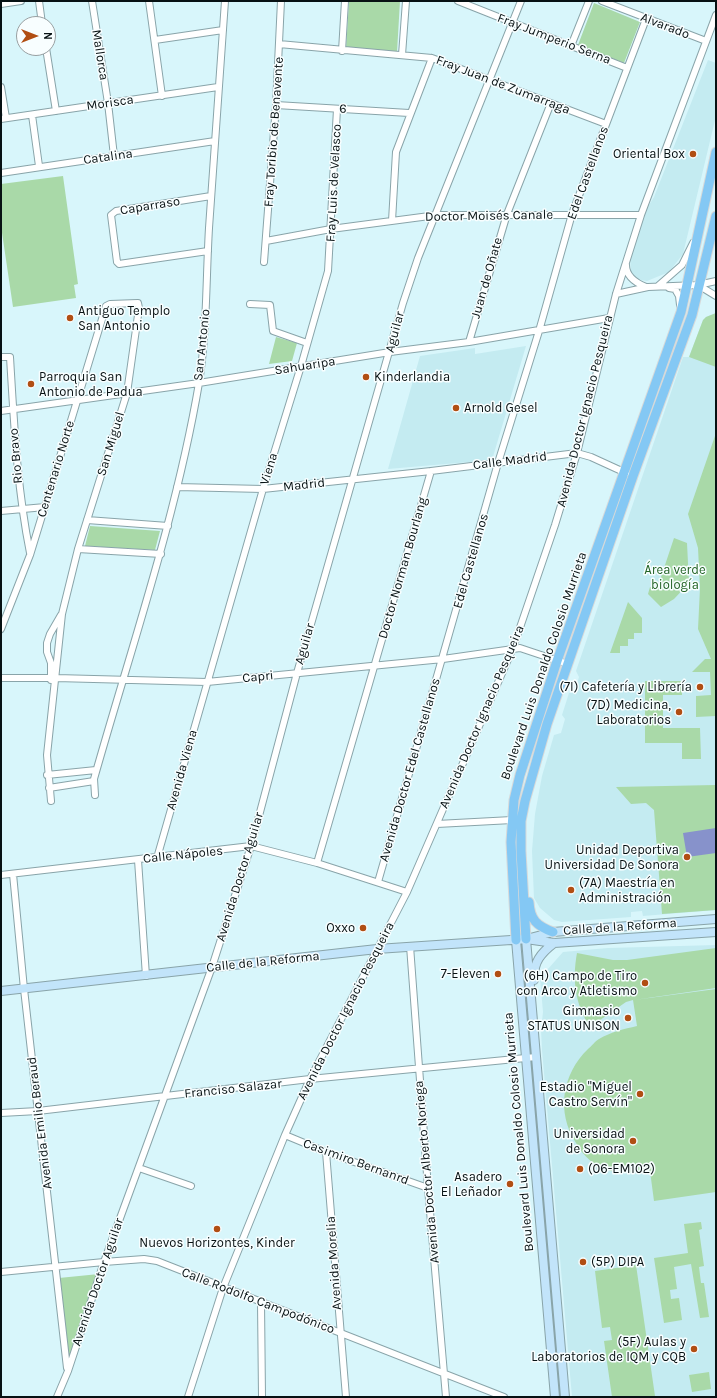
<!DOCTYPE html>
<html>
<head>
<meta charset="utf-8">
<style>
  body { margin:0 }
  #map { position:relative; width:717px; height:1398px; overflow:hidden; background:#d8f6fb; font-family:Karla,sans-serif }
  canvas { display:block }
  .frame { position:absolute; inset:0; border:2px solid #071113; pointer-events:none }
  .north { position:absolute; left:16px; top:16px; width:40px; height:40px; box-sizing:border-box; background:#f8feff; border:1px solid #989fa1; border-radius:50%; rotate:90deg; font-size:11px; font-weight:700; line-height:16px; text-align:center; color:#071113 }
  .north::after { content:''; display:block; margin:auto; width:14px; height:18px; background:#b14e13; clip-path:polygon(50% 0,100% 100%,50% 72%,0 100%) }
</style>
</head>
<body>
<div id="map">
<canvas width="717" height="1398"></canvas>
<div class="frame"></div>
<div class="north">N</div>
</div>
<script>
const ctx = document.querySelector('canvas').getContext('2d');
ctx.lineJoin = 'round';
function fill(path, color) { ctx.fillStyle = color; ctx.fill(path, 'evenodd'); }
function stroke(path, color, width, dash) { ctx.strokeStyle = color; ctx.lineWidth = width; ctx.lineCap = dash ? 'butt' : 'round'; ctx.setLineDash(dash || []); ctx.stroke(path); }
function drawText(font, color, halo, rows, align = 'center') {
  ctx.font = font + ' Karla,sans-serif'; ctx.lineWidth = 3; ctx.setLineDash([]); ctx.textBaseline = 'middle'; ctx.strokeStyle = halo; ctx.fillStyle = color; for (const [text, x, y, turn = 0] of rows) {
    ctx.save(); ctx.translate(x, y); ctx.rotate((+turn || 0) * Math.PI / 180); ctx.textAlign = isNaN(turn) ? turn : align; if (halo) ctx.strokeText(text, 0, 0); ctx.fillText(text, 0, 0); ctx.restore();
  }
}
fill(new Path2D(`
  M708 60 716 63V116L683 254 669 272 647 281 636 279 631 273 630 257 646 210 654 197Z
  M716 313V910L643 916 642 911 631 912V917L562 922 554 920 540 908 534 898 532 851 535 814 542 776 554 735 561 733 565 719 562 715 569 693 575 692 579 677 576 671 683 357H689L703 320 706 317Z
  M526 346 492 460 388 469 420 356 475 348V354Z
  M716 945V1397H572L542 1050 541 1030 543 1012 540 978 563 952 608 948Z`), '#c4ebf1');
fill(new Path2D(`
  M349 1H400L397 52 346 49Z
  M594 3 640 22 624 63 578 45Z
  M63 176 78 284 74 285 76 298 13 307 1 226V184Z
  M716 313V367L689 357 703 320 706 317Z
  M276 337 297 343 292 361 269 364Z
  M716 433V716L696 717V696L711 695 710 672H692L705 659H711L698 629 700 588 698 548 688 514Z
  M90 526 160 531 155 550 85 546Z
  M674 538 687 543 689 583 674 599 661 607 648 594 650 587 657 589Z
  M628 602 642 618V633H634V639H628V646H620V653H610Z
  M645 681H682V695H663V728H700L701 759H682V743H645Z
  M715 785 716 910 662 914 654 810 646 803 631 804 616 787Z
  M716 948V988L634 1000 716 989V1192L654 1201 650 1171C637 1172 624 1174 611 1171 596 1168 583 1156 576 1143 556 1112 562 1074 588 1049 592 1046 595 1041 599 1039 611 1032 624 1029 637 1026L633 1000 626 1002 590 1027C575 1004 572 980 577 953L613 960H627Z
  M701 1222 702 1229 699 1230 704 1266 699 1267 701 1283H704L709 1317 700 1318 691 1264 674 1267 677 1289 670 1290 671 1299 679 1298 682 1320 664 1323 654 1258 688 1253 684 1224Z
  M636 1265 655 1396 612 1397 604 1341 612 1340 610 1327 602 1328 595 1271Z
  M99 1274 69 1359 59 1278Z
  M709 1372 711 1389 692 1392 689 1375Z`), '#a9d9a8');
fill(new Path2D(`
  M716 828V853L687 857 683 833Z`), '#8792cb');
const street = new Path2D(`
  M39 1 42 24
  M92 1 108 103 114 156
  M149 1 162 96
  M458 1 627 68
  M602 1 706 41
  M1 4 21 1
  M155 40 223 30
  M279 44 432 58 606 124
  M571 46 589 1
  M46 48 56 111
  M342 51 345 1
  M402 55 406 1
  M1 87 6 118
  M276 105 409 113
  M32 115 39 166
  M1 119 218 87
  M1 173 215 141
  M392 221 396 152 432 58
  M266 241 331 229 437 215H641
  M208 251 119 264 117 262 111 215 116 211 211 196
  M264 262 276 105 281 1
  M626 265C626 277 636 283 646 287
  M698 285 716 296
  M658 286 682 265 693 243
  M669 288 675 289 679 296 680 305
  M616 294 648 287 698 285 716 281
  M250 304 270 305 273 331 307 343
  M469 342 507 214 551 103
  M1 357H10C14 423 17 488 30 553
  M1 411 199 383 390 352 469 342 609 318
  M177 487 263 489 431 471 577 453 591 457 626 473
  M1 511 45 507
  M87 520 168 526
  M78 549 161 554
  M1 629 30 555 106 306 110 304 138 303 139 308 127 393 78 549 62 614 47 755 51 801
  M1 678H56L207 682 443 659 520 648 568 664
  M51 680V663L47 652V643L50 634 61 615
  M47 775 96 770
  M49 788 94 781
  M95 795 94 779C131 648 176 518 199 383 207 331 206 279 209 228 214 152 220 77 225 1
  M437 824 512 820
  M157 858 263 489 301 366 328 271 337 109
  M138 860 146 976
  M317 863 431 471
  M13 874 24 989 67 1368
  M1 875 251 846 317 863 407 892
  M378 882 498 463 539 331 572 214 646 19
  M410 946 428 1188 446 1397
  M1 1113 38 1111 310 1079 536 1057
  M285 1135 326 1152 428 1188
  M326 1152 346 1397
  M139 1168 191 1186
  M1 1272 104 1262 144 1259 157 1261 504 1397
  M261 1302 262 1397
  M57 1397 68 1371 104 1262 212 967 251 846 297 673 403 303 418 258 521 1
  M188 1397 223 1288 285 1135 310 1079 407 892 513 648 555 525 577 453 616 294 641 215 716 15`);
const secondary = new Path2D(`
  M530 938 553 932 716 919
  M526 939 565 1397
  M516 940 555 1397
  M534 980C533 962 541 953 554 943
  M1 991 377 949 526 939 554 943 716 932`);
const primary = new Path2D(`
  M529 902C530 920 537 926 553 932
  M526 939 521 851V821L525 801 547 724 633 476 692 315 716 216
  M516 940 511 842 514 800 520 775 557 661 681 312 716 152`);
stroke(street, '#89a4a9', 8);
stroke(secondary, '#89a4a9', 10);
stroke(primary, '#d7d9d9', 11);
stroke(street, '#fff', 6);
stroke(secondary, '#c2e4fa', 8);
stroke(primary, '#84c8f4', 9);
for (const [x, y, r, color] of [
  [693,154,4,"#b14e13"],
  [70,318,4,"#b14e13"],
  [366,377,4,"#b14e13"],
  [31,384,4,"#b14e13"],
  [456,408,4,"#b14e13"],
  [700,687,4,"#b14e13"],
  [679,712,4,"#b14e13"],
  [687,857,4,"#b14e13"],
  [571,890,4,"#b14e13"],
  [363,928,4,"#b14e13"],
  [498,974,4,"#b14e13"],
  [645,983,4,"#b14e13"],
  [628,1018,4,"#b14e13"],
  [640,1094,4,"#b14e13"],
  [633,1141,4,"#b14e13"],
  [580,1169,4,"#b14e13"],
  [510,1184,4,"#b14e13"],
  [217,1229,4,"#b14e13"],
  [583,1262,4,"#b14e13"],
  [694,1349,4,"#b14e13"]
]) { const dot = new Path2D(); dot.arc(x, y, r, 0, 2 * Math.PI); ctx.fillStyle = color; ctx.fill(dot); stroke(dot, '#f8feff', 1.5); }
drawText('13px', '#071113', '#f8feff', [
  ["Alvarado",665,26,21],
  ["Fray Jumperio Serna",554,39,21],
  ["Mallorca",100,55,81],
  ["Fray Juan de Zumarraga",503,85,21],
  ["Morisca",110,103,-8],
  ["6",343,109,3],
  ["Fray Toribio de Benavente",274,132,-86],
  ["Catalina",108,157,-8],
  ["Edel Castellanos",588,173,-70],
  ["Fray Luis de Velasco",334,183,-87],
  ["Caparraso",150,206,-9],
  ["Doctor Moisés Canale",489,216,-1],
  ["Juan de Oñate",487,278,-74],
  ["Aguilar",395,332,-75],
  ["San Antonio",202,345,-84],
  ["Sahuaripa",305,366,-9],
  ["Avenida Doctor Ignacio Pesqueira",585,411,-76],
  ["San Miguel",111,444,-73],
  ["Rio Bravo",16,456,-95],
  ["Calle Madrid",510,461,-7],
  ["Centenario Norte",56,469,-73],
  ["Viena",269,469,-73],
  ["Madrid",304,485,-6],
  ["Edel Castellanos",471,561,-74],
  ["Doctor Norman Bourlang",403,568,-74],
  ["Aguilar",305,644,-74],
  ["Boulevard Luis Donaldo Colosio Murrieta",544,666,-71],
  ["Capri",258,677,-6],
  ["Avenida Doctor Ignacio Pesqueira",482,717,-67],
  ["Avenida Viena",182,770,-74],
  ["Avenida Doctor Edel Castellanos",410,770,-74],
  ["Calle Nápoles",183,855,-6],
  ["Avenida Doctor Aguilar",240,877,-73],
  ["Calle de la Reforma",620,927,-4],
  ["Calle de la Reforma",263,962,-6],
  ["Avenida Doctor Ignacio Pesqueira",346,1011,-63],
  ["Franciso Salazar",233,1089,-6],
  ["Avenida Emilio Beraud",40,1123,-97],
  ["Boulevard Luis Donaldo Colosio Murrieta",519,1132,-95],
  ["Casimiro Bernanrd",356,1162,20],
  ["Avenida Doctor Alberto Noriega",427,1172,-95],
  ["Avenida Morelia",334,1263,-94],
  ["Avenida Doctor Aguilar",98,1282,-71],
  ["Calle Rodolfo Campodónico",258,1301,21]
]);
drawText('13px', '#071113', '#f8feff', [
  ["Oriental Box",685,154],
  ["Antiguo Templo",78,311,"left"],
  ["San Antonio",78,326,"left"],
  ["Parroquia San",39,377,"left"],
  ["Antonio de Padua",39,392,"left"],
  ["Kinderlandia",374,377,"left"],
  ["Arnold Gesel",464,408,"left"],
  ["(7I) Cafetería y Librería",692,687],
  ["(7D) Medicina,",671,705],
  ["Laboratorios",671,720],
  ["Unidad Deportiva",679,850],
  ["Universidad De Sonora",679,865],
  ["(7A) Maestría en",579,883,"left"],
  ["Administración",579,898,"left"],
  ["Oxxo",355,928],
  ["7-Eleven",490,974],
  ["(6H) Campo de Tiro",637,976],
  ["con Arco y Atletismo",637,991],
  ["Gimnasio",620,1011],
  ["STATUS UNISON",620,1026],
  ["Estadio \"Miguel",632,1087],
  ["Castro Servín\"",632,1102],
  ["Universidad",625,1134],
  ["de Sonora",625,1149],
  ["(06-EM102)",588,1169,"left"],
  ["Asadero",502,1177],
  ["El Leñador",502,1192],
  ["Nuevos Horizontes, Kinder",217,1243,"center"],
  ["(5P) DIPA",591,1262,"left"],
  ["(5F) Aulas y",686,1342],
  ["Laboratorios de IQM y CQB",686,1357]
], 'right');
drawText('13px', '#226325', '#f8feff', [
  ["Área verde",675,570],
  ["biología",675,585]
]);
</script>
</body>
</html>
